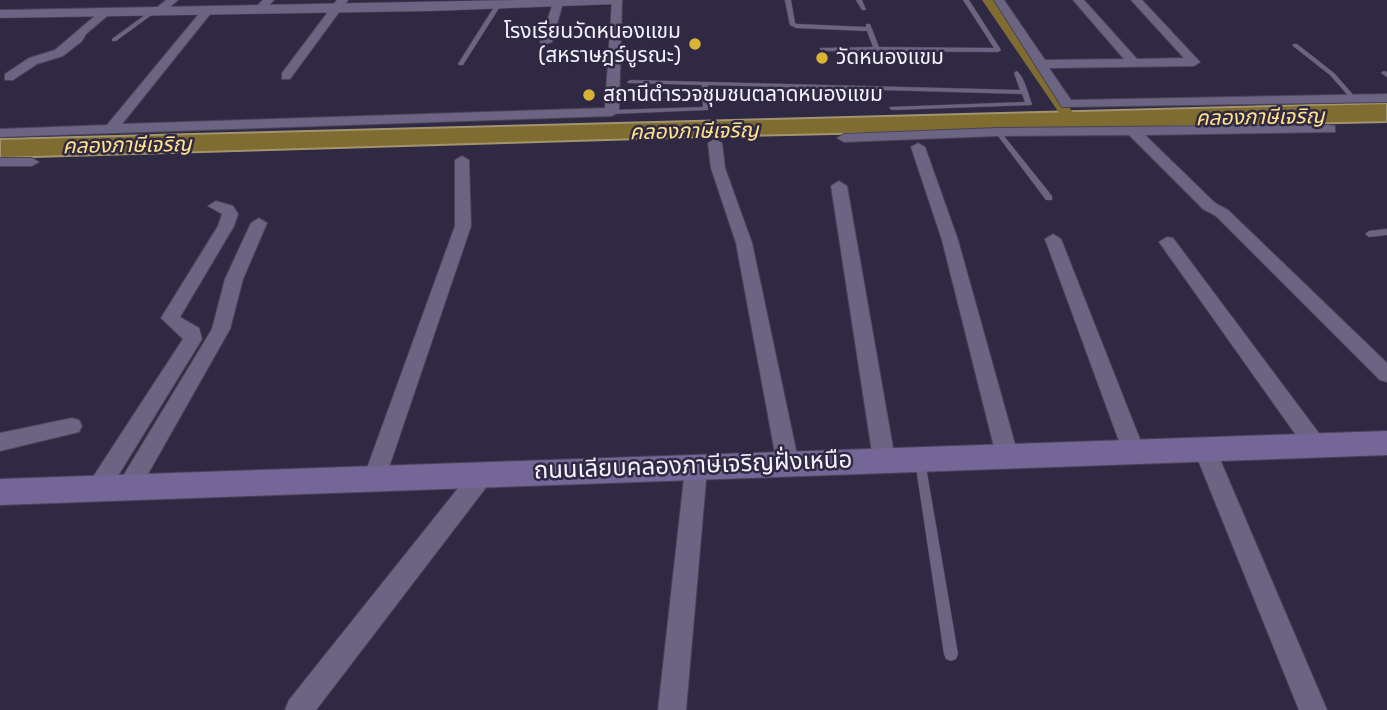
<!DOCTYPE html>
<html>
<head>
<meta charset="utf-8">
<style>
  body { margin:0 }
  canvas { display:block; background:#302943 }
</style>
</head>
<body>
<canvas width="1387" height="710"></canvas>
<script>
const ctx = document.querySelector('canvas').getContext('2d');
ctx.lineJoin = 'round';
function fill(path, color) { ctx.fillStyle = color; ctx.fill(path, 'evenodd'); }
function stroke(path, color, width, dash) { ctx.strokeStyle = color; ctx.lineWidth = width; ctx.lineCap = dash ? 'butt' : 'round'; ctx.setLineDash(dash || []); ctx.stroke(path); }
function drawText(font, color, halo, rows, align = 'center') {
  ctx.font = font + ' Rubik,"Noto Sans Thai",sans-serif'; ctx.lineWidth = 5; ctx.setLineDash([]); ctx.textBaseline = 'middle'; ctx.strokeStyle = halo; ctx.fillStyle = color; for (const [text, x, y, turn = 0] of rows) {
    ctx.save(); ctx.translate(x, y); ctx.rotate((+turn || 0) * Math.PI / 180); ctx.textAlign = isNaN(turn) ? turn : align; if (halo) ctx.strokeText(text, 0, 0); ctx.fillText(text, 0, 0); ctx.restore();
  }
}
const water = new Path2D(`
  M1387 103V122L742 136 0 158V139Z`);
fill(water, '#7f6c30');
stroke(water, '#a2946e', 2);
fill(new Path2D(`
  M982 0H994L1078 120 1076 123H1066Z`), '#7f6c30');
const service = new Path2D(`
  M785 0H791L795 23 797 24 866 27V24H870L879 47 994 48 963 0H969L1001 50 998 52 822 51 820 50V48L873 47 867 31 796 28 790 25Z
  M856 0H862L866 10H862Z
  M496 4 501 5 463 65H459L458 64Z
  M152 10 157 11 116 41H112V39Z
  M1293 44H1297L1334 73 1356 98V100H1352L1330 75 1293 46Z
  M1017 71C1025 78 1028 94 1032 104L1031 105 892 110 889 108 890 107 1025 102 1022 94 708 85V110L612 114 609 112 612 110 703 107 702 85 628 83 627 82 630 80 1020 90 1014 73Z
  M1384 71 1387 72V77L1381 73Z
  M998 130 1000 131 1052 196V200H1046L995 132Z
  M1387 229V235L1369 237 1365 234 1369 231Z
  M920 456 924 458 925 461 958 654 956 659 951 661 946 659 944 654 915 461 916 458Z`);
const minor = new Path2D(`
  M166 0H178L163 13H155V9Z
  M263 0H274L263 12H255L253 10Z
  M337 0H348L290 79H282V73Z
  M559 0 563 3 552 42 542 45 540 42 553 3Z
  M612 0H622L619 112 612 116 0 137V129L107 125 203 9H211V13L122 124 605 108Z
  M994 0H1004L1045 60 1124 59 1073 0H1084L1137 59 1184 58 1131 0H1142L1200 62 1194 66 1049 68 1071 100 1387 94V102L1062 107Z
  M103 9 113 11 86 34 82 41 63 56 37 64 13 80H5V74L29 58 55 50Z
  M1330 125 1335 126V132L1145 135 1215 203 1228 210 1387 363V382L1380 380 1216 216 1203 209 1129 135 998 136 844 142 837 138 844 134 998 128Z
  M715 139 722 143 725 168 752 243 799 464 796 470 788 473 780 470 777 464 736 243 711 168 708 143Z
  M918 143 925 147 958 240 1018 455 1015 461 1007 464 999 461 996 455 942 240 911 147Z
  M462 156 469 160 471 226 385 479 382 486 374 488 366 486 363 479 455 226V160Z
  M0 158H32L39 162 32 166H0Z
  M839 181 847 186 895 459 892 465 884 468 876 465 873 459 831 186Z
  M216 201 233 206 238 214 234 226 180 317 199 328 202 339 105 497 97 500 89 497 86 490 89 483 183 339 161 318 218 226 222 214 208 206Z
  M259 218 267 223 243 279 230 329 136 495 128 498 120 495 117 488 120 481 212 329 225 279 251 223Z
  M1053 234 1061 239 1145 452 1142 458 1134 461 1126 458 1123 452 1045 239Z
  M1167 237 1173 238 1324 440 1327 446 1324 452 1316 455 1308 452 1159 242Z
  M72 418 79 420 82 426 79 432 0 451V433Z
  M1205 441 1213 444 1216 450 1327 710H1299L1194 450 1197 444Z
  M696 460 704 463 707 469 686 710H658L685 469 688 463Z
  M483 465 491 467 494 474 491 481 316 710H285L289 700 475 467Z`);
const tertiary = new Path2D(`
  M515 0H623L617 4 432 11 0 18V10Z`);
const secondary = new Path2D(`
  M1387 431V455L0 505V479Z`);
stroke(service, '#494357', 1);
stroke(minor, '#494357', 2);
stroke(tertiary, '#494357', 1);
stroke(secondary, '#494357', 2);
fill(service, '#6b6482');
fill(minor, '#6b6482');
fill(tertiary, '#6b6482');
fill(secondary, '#746798');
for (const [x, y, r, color] of [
  [695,44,7,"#d9b334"],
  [822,58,7,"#d9b334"],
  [589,95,7,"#d9b334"]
]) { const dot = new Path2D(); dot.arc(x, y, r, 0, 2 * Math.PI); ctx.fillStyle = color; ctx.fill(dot); stroke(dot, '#302943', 2.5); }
drawText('21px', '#f5f3fd', '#302943', [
  ["โรงเรียนวัดหนองแขม",681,32,"right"],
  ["(สหราษฎร์บูรณะ)",681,56,"right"],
  ["วัดหนองแขม",836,58],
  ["สถานีตำรวจชุมชนตลาดหนองแขม",603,95]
], 'left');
drawText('italic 21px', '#ffe28a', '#302943', [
  ["คลองภาษีเจริญ",1260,118,-1],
  ["คลองภาษีเจริญ",694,132,-1],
  ["คลองภาษีเจริญ",127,146,-1]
]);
drawText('24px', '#f5f3fd', '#302943', [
  ["ถนนเลียบคลองภาษีเจริญฝั่งเหนือ",693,466,-2]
]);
</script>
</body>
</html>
